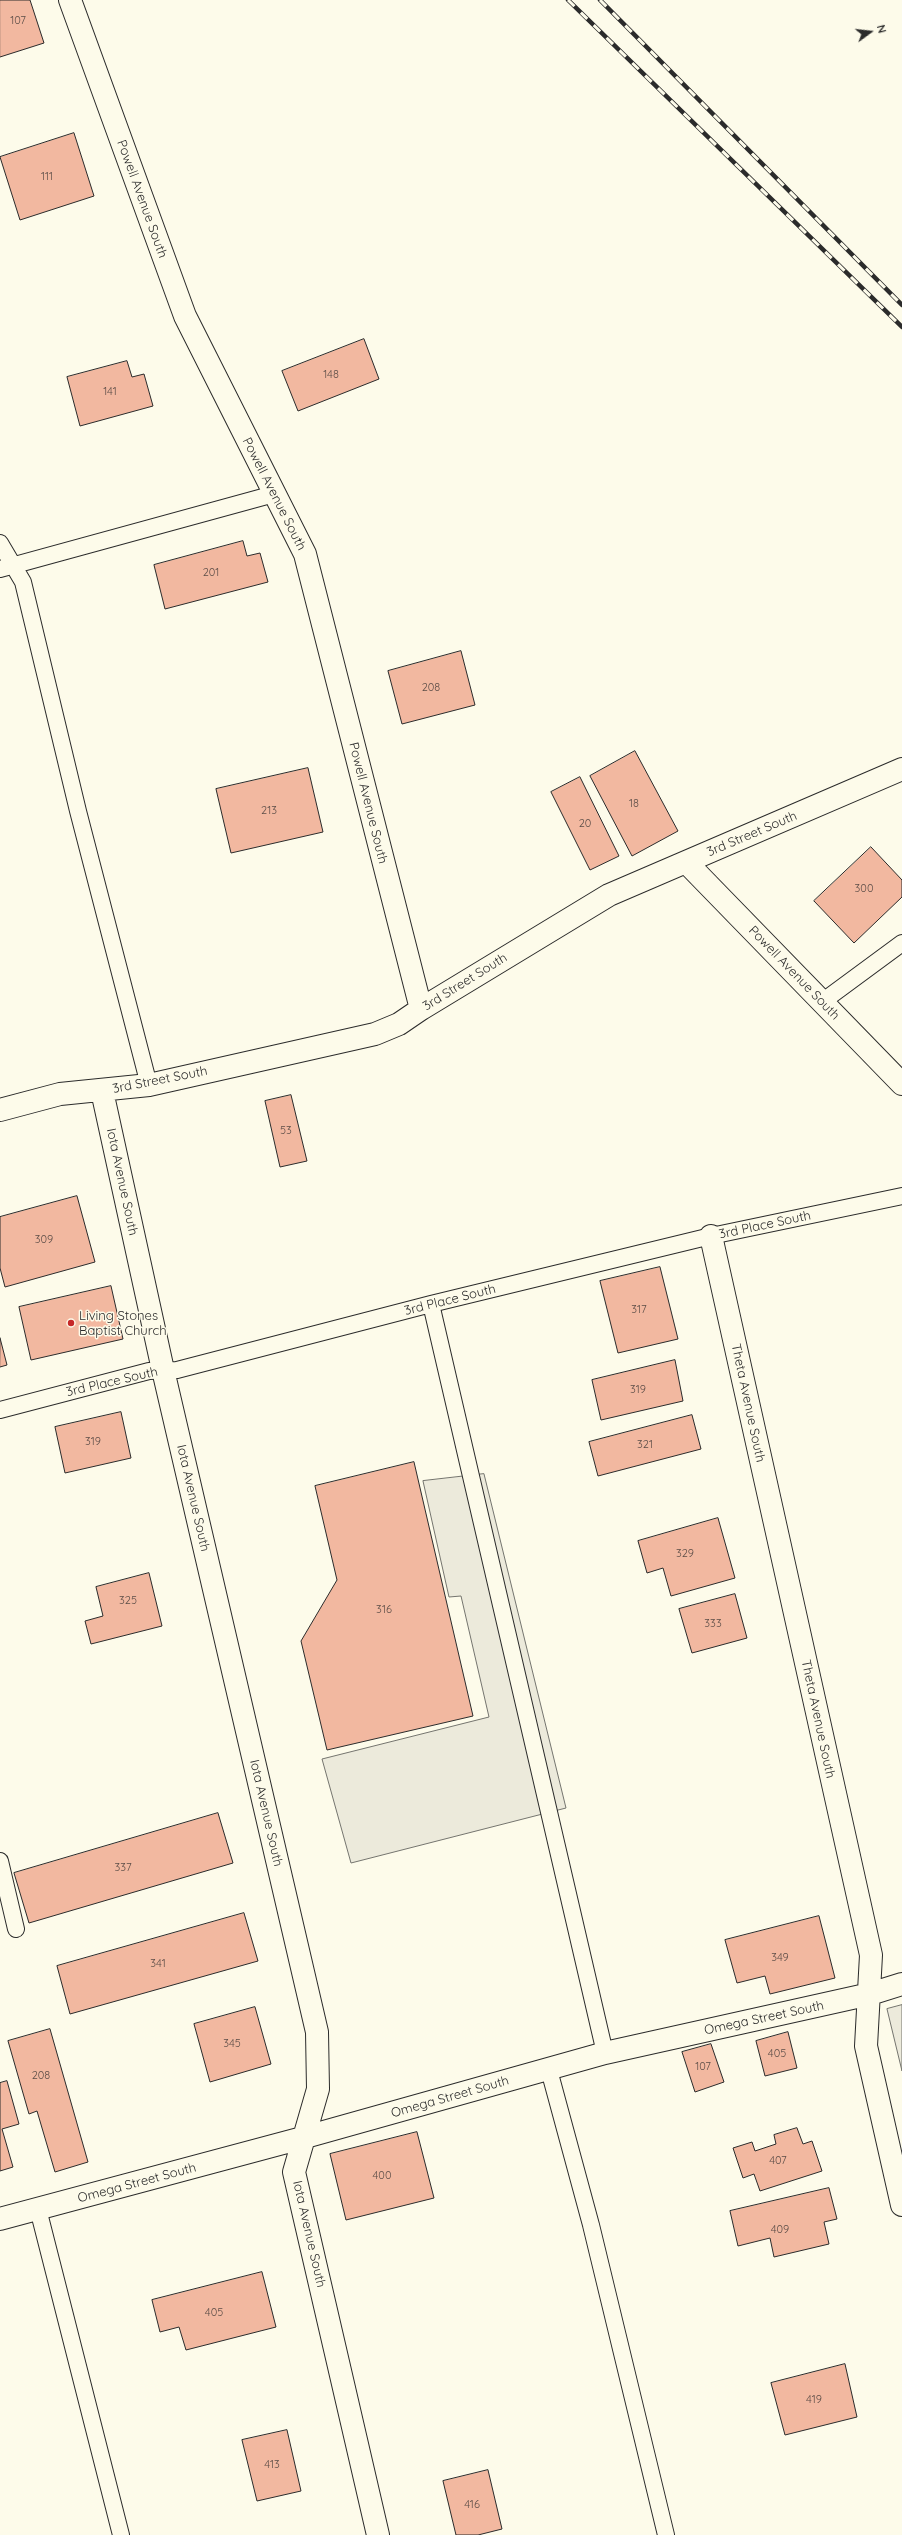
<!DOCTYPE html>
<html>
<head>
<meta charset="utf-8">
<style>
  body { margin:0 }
  #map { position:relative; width:902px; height:2535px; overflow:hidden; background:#fdfbea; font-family:Quicksand,sans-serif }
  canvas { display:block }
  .north { position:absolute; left:850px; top:12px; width:40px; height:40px; -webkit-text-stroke:3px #fdfbea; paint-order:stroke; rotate:75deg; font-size:11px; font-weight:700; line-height:16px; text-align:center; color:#2b2b2b }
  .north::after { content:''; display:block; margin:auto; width:14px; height:18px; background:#2b2b2b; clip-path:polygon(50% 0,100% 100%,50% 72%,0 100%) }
</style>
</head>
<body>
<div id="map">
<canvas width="902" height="2535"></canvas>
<div class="north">N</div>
</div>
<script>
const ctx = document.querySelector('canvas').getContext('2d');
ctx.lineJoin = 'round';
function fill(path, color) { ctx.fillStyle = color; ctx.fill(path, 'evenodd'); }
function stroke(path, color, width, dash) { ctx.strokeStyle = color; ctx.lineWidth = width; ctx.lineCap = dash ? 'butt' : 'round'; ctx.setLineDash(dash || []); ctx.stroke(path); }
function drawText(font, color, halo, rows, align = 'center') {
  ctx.font = font + ' Quicksand,sans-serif'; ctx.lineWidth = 3; ctx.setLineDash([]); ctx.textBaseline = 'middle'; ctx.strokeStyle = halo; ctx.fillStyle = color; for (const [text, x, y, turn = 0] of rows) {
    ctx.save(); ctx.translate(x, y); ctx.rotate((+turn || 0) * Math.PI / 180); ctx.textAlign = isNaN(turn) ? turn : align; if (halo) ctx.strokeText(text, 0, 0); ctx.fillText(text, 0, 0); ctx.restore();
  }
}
const parking = new Path2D(`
  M484 1474 566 1808 351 1863 322 1759 489 1717 461 1596 449 1597 423 1481Z
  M902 2005V2071L887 2009Z`);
fill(parking, '#eceadb');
stroke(parking, '#74746e', 1);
const building = new Path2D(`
  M0 0H30L44 43 0 57Z
  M74 133 94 196 20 220 0 157Z
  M364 339 379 379 298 411 282 371Z
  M127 361 132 377 144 374 153 406 80 426 67 377Z
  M243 541 247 556 260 553 268 582 165 609 154 565Z
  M461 651 475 705 402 724 388 671Z
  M635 751 678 831 632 856 590 776Z
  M308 768 323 832 231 853 216 789Z
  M580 777 619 856 590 870 551 792Z
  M871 847 902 880V897L854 943 814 901Z
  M291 1095 307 1161 280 1167 265 1101Z
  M77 1196 95 1262 5 1287 0 1268V1217Z
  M660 1267 678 1339 618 1353 600 1281Z
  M111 1286 123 1339 31 1360 19 1307Z
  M0 1338 7 1365 0 1367Z
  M675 1360 683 1401 601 1420 592 1380Z
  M121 1412 131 1458 65 1473 55 1427Z
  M692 1415 701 1449 598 1476 589 1442Z
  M414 1462 473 1716 327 1750 301 1641 337 1580 315 1486Z
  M718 1518 735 1578 671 1596 663 1568 647 1573 638 1541Z
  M149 1573 162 1626 91 1644 85 1621 103 1616 96 1587Z
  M735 1594 747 1638 692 1653 679 1609Z
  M218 1813 233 1863 29 1923 14 1873Z
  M244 1913 258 1961 70 2014 57 1966Z
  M819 1916 835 1978 770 1994 765 1976 737 1983 725 1940Z
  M255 2007 271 2064 210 2082 194 2024Z
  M50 2029 88 2162 55 2172 37 2111 29 2114 8 2041Z
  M788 2032 797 2068 765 2076 756 2041Z
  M711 2044 724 2082 695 2092 682 2052Z
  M7 2081 19 2124 2 2129 13 2167 0 2171V2083Z
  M797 2128 803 2144 812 2141 822 2171 760 2191 754 2174 743 2178 733 2148 752 2142 755 2151 776 2144 774 2135Z
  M417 2132 434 2198 346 2220 330 2154Z
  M829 2188 837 2219 824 2222 829 2244 774 2257 770 2238 738 2246 730 2211Z
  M262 2272 276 2327 186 2350 179 2327 160 2332 152 2300Z
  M845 2364 857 2417 785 2435 771 2383Z
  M287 2430 301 2491 257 2501 242 2440Z
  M488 2470 502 2529 478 2535H456L443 2481Z`);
fill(building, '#f2b8a0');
stroke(building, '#2b2b2b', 1);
const lane = new Path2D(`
  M0 543 23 582 78 811 149 1085
  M0 569 274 494
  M822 1002 902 943
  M431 1304 605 2053
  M0 1410 149 1371 177 1370 431 1304 711 1236 902 1196
  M0 1861 16 1929
  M549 2070 591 2225 666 2535
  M38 2209 121 2535`);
const street = new Path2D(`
  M70 0 185 316 305 554 421 1009
  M686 862 902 1084
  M102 1091 163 1370 317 2032 318 2089 294 2172 378 2535
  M0 1110 60 1094 149 1085 375 1034 399 1024 421 1009 609 895 902 769
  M711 1236 871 1955 866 2046 902 2205
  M0 2219 302 2138 605 2053 870 1994 902 1984`);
stroke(lane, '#2b2b2b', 18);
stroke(street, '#2b2b2b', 24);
stroke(lane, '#fdfbea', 16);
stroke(street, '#fdfbea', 22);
const rail = new Path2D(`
  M568 0 902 327
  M600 0 902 305`);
stroke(rail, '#2b2b2b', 4.5);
stroke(rail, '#fdfbea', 3, [9]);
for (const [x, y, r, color] of [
  [71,1323,4,"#c62828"]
]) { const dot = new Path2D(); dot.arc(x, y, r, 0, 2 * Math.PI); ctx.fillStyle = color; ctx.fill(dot); stroke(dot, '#fdfbea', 1.5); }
drawText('11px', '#5d4e48', null, [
  ["107",18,21],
  ["111",47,177],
  ["148",331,375],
  ["141",110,392],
  ["201",211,573],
  ["208",431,688],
  ["18",634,804],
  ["213",269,811],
  ["20",585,824],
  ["300",864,889],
  ["53",286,1131],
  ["309",44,1240],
  ["317",639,1310],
  ["319",638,1390],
  ["319",93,1442],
  ["321",645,1445],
  ["329",685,1554],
  ["325",128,1601],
  ["316",384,1610],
  ["333",713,1624],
  ["337",123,1868],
  ["349",780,1958],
  ["341",158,1964],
  ["345",232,2044],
  ["405",777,2054],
  ["107",703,2067],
  ["208",41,2076],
  ["407",778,2161],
  ["400",382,2176],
  ["409",780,2230],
  ["405",214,2313],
  ["419",814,2400],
  ["413",272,2465],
  ["416",472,2505]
]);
drawText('13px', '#2b2b2b', '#fdfbea', [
  ["Powell Avenue South",142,199,70],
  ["Powell Avenue South",274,494,63],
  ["Powell Avenue South",368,803,76],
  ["3rd Street South",752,834,-23],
  ["Powell Avenue South",794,973,46],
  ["3rd Street South",465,982,-32],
  ["3rd Street South",160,1080,-11],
  ["Iota Avenue South",122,1182,78],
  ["3rd Place South",765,1225,-12],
  ["3rd Place South",450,1300,-14],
  ["3rd Place South",112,1382,-13],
  ["Theta Avenue South",748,1403,78],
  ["Iota Avenue South",193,1498,77],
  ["Theta Avenue South",818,1719,78],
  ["Iota Avenue South",266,1813,77],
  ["Omega Street South",764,2018,-12],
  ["Omega Street South",450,2097,-16],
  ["Omega Street South",137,2183,-15],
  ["Iota Avenue South",309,2234,77]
]);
drawText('13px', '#2b2b2b', '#fdfbea', [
  ["Living Stones",79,1316],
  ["Baptist Church",79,1331]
], 'left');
</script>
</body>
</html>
